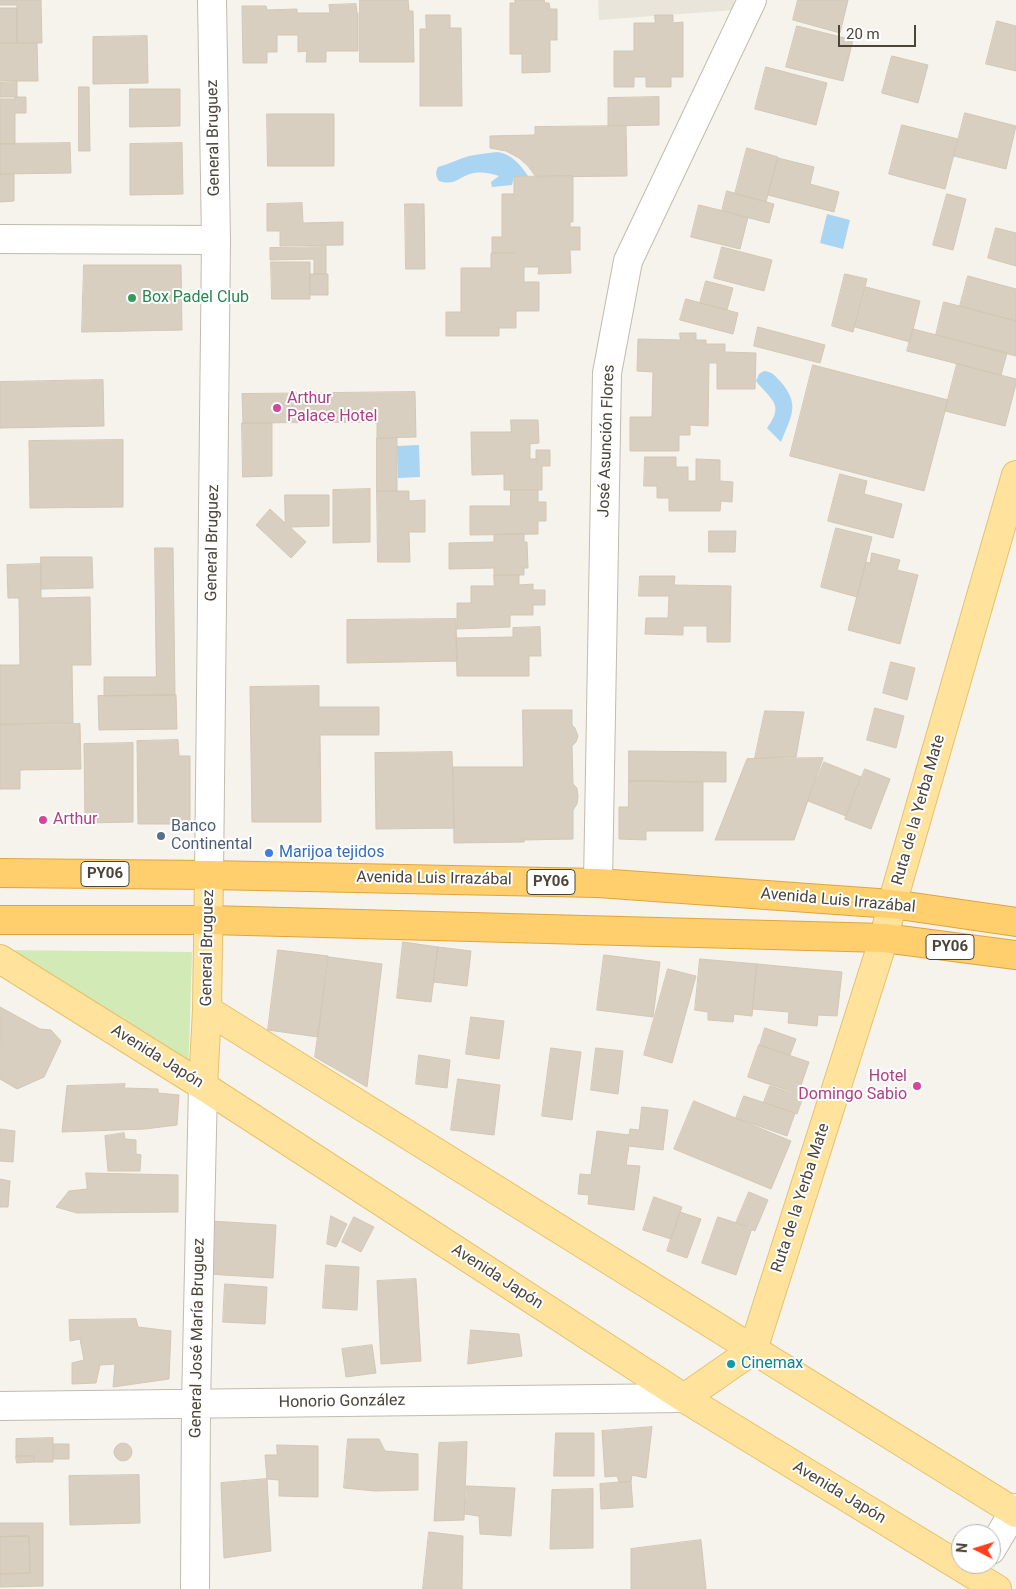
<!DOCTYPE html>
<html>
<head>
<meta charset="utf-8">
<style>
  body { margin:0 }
  #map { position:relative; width:1016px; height:1589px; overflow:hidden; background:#f6f3ec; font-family:Roboto,sans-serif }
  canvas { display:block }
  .north { position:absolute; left:951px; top:1524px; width:50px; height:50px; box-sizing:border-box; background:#fff; border:1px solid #b7b4b0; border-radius:50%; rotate:275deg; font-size:14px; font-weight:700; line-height:20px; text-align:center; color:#4b4439 }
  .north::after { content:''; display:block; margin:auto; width:18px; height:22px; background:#fc3f1d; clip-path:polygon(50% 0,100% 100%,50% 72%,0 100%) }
  .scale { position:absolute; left:838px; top:25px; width:78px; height:22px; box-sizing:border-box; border:2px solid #4b4439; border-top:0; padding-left:6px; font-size:15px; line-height:18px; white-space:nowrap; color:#4b4439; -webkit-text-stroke:4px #fff; paint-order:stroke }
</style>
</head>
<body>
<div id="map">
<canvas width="1016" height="1589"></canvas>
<div class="north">N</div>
<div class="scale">20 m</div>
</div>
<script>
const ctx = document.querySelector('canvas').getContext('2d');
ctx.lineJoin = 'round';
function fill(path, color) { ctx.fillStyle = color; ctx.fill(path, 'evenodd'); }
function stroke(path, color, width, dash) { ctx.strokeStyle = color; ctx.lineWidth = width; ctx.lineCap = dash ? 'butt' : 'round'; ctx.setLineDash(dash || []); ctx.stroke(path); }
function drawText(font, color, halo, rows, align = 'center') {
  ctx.font = font + ' Roboto,sans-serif'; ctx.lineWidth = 4; ctx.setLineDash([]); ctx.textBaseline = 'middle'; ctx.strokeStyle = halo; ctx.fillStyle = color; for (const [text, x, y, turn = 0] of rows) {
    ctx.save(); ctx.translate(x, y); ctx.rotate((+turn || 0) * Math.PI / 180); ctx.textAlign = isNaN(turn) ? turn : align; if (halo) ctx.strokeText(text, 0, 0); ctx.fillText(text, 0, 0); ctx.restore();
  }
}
fill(new Path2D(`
  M598 0H734L735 10 599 20Z`), '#eae5da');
fill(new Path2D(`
  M0 950 192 952 188 1081Z`), '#d2eab5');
fill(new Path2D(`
  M498 152C511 154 521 165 528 176L514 177 512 185 492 187 491 182 499 176C489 173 480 171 470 174 457 178 455 186 439 181 436 176 435 173 438 167 449 164 459 159 469 156 479 154 488 153 498 152Z
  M827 214 850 220 843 249 820 243Z
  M764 371C773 372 774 375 780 381 801 405 791 416 781 442L767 428C785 404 771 400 756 381L759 374Z
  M419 445 420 477 398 478 397 446Z`), '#a9d4f2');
const building = new Path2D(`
  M0 0H41L42 43H17V5H0Z
  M360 0H408L409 11H413L414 62H360Z
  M515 0H544L545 3H549L550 9H557V40H550V72L522 73V54H510V3H515Z
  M798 0H848L840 33 793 20Z
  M356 4 357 13H358V51H326V62H306L307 51 298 52V35H277V52H267V63H243L242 6H266L267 10 297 9V13H330L329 5Z
  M0 8H17V43H0Z
  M426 15H450V28H461L462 106H420V29H426Z
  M655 15H673V23L683 22V77H671V87H646V77H634V87H614V51H634V23H655Z
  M997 21 1016 26V71L986 64Z
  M797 26 853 40 843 81 786 67Z
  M147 36 148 83 93 84V37Z
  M0 43H37L38 81H0Z
  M892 56 928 65 918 103 882 93Z
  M766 67 827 83 816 125 755 109Z
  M17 82V97H0V83Z
  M79 87H89L90 151H79Z
  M130 89H180V126L130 127Z
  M15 97H26V113H15V144H0V99H15Z
  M659 97V125L608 126V98Z
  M965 113 1016 126 1006 169 954 156Z
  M267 114H334V166H268Z
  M902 125 958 139 945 189 889 174Z
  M626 126 627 176 536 177 528 166 519 158 506 151 490 148V136L535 135V127Z
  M70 143 71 173 0 174V144Z
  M182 143 183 194 130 195V144Z
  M747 148 778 157 766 202 735 194Z
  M778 158 814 167 810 184 839 192 834 212 768 195Z
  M0 174H14V201L0 202Z
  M573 176V222H570V227H580V250H570L571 273 538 274 539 267H524V282H539V311H516V328H499V336H446V312H461V268H491V253H515H492V237H502V194H514V177Z
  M727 191 774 204 769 223 722 211Z
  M947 194 966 199 953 250 933 245Z
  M302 203 303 223 343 222V245L280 246V231H267V204Z
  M405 204H424L425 269H406Z
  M699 205 748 217 740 249 691 237Z
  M996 228 1016 233V266L988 258Z
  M326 247V274H314V259L270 260V248Z
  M722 247 772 260 764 291 714 278Z
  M271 262H310V299H272Z
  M84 265H181L182 330 82 332Z
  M310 274H328V295H310Z
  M845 274 867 279 853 332 832 326Z
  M968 276 1016 289V321L960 306Z
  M706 281 733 288 727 310 700 303Z
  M866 287 920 301 910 342 855 327Z
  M686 299 738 313 733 334 680 320Z
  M944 302 1016 321V356L936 335Z
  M758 327 825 345 820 363 754 346Z
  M913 329 1007 353 1001 375 907 351Z
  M680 333H696V340H706V344H725V352L756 353 755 389H717V363H709L708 426 690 425V435H679V451H630V417H652L653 372 637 371 638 339 680 340Z
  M957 364 1016 379V384L1005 426 945 411Z
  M813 365 948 400 924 491 790 456Z
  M103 380 104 426 0 428V382Z
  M415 392 416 437 377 438V422L243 423 242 394Z
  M511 420H538L539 443 530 444V459H536V450H550V466H542V490H504V474L472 475 471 432H511Z
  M242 423H272V476L243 477Z
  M377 438H397V491H377Z
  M123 440V507L30 508 29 441Z
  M645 457H676V467H688V481H696V459L720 460V481L733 482 732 502 721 501 720 511H669V498H657V486H644Z
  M840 474 867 481 864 494 902 504 893 538 828 521Z
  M370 489V542L333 543V490Z
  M511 490H538V502H546V521H538V534L470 535V506H510Z
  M377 491H409V501L425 500V532H409L410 562H378Z
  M285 495H329V526L290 527 306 542 291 558 256 525 270 509 285 523Z
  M836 528 872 537 857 597 821 587Z
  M709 531H736L735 552H709Z
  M524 534V542H527L528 568H524V575H494V568L449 569V543L494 542V535Z
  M155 548H173L175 695 104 696V677H156Z
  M872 553 900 560 897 570 918 575 900 644 848 630 866 562 870 563Z
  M41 557H92L93 588 41 589Z
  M41 564V598L90 597 91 665H72L73 723 0 724V665H20L19 598H8L7 565Z
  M494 575H519V585L533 584V590H545V605H533V615H510V627L457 629V603H471V586H494Z
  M640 576H675L674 585 731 586 730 642H707V626H683V635L645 634 646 618H668L669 596H639Z
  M456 619 457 661 347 663V620Z
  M540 627 541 656H529V676H457L456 638 513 637V628Z
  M891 662 915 668 907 700 883 693Z
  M319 686V707H379V735H320L321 822H252L250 687Z
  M176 695 177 729 99 730 98 696Z
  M875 708 904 716 896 748 867 740Z
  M523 710H572V725L575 728 578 736 576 742 572 746 573 784 577 788 578 797 577 804 573 810V839L524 840V842L454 843 453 767H523Z
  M765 711 804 712 796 757 755 758Z
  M80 724 81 769 20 770V789H0V725Z
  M178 740 179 756H190V824H138L137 741Z
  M133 743V822L85 823 84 744Z
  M629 751 726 752V782L629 781Z
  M452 752 454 828 376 829 375 753Z
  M823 758 794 840H715L747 759Z
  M824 762 861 777 846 816 808 801Z
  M865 769 890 779 871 829 845 819Z
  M629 781 703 782V831H646V840L619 839V807H628Z
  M403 942 438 947 431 1002 397 998Z
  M438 947 471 951 467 986 434 982Z
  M278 950 328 956 318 1037 268 1030Z
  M604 955 660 962 653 1017 597 1010Z
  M329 957 382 964 367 1087 315 1057Z
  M700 959 757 964 752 1016 734 1014 733 1022 708 1020V1012L695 1010Z
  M757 964 842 972 837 1016 818 1015 817 1026 788 1023 789 1012 753 1009Z
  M668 969 696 976 672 1063 644 1055Z
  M0 1007 40 1029 51 1030 61 1041 44 1077 17 1089 0 1079Z
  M471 1017 504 1021 499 1059 466 1054Z
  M765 1028 796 1039 790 1055 760 1045Z
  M759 1045 809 1062 798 1094 748 1077Z
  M551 1048 581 1052 572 1120 542 1116Z
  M596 1048 623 1051 618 1094 591 1090Z
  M419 1055 450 1060 447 1088 416 1084Z
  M458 1079 500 1085 494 1135 451 1130Z
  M125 1084 124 1088 158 1089V1093L179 1095 177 1125 145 1129 62 1132 67 1086Z
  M770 1086 803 1097 797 1114 764 1102Z
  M744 1096 795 1113 787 1136 736 1118Z
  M694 1101 791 1141 771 1189 674 1149Z
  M642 1107 668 1110 663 1150 629 1146 626 1165 640 1166 634 1210 588 1204 589 1195 578 1194 580 1174 591 1175 597 1131 629 1135 630 1129 639 1130Z
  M0 1129 15 1131 13 1162 0 1161Z
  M124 1133 125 1139 136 1140V1154L141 1155 140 1171H108L105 1136Z
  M86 1173 178 1175V1212L77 1213 56 1207 69 1191 87 1189Z
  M0 1179 10 1181 8 1207H0Z
  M749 1192 768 1200 755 1231 736 1223Z
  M654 1197 682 1207 671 1239 643 1230Z
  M680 1212 701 1219 687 1258 667 1251Z
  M331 1216 347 1224 336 1247 327 1244Z
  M354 1217 374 1227 361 1252 342 1242Z
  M718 1217 752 1228 736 1275 702 1263Z
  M210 1221 276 1225 273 1278 207 1274Z
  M326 1265 359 1267 357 1310 323 1308Z
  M416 1279 421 1361 381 1364 377 1281Z
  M225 1284 267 1287 265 1324 223 1322Z
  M136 1319 138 1327 171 1331 169 1379 113 1387 115 1364 100 1365 96 1383 72 1384V1363L84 1360 80 1339 70 1341 69 1320Z
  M471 1330 519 1334 522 1356 468 1364Z
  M372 1345 376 1373 346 1377 342 1349Z
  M652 1427 646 1478 632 1475 631 1482H619L617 1476 605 1477 602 1431Z
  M556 1433H594V1476H554Z
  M53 1438V1462H34V1456H16V1439Z
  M348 1439H379L385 1451 418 1454V1490L375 1491 344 1488Z
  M467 1442 464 1520 434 1521 439 1443Z
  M114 1452a9 9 0 1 1 18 0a9 9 0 1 1-18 0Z
  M54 1444H69V1459H54Z
  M277 1445 318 1446V1497L279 1496V1480L267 1479 265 1455H277Z
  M16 1456H34V1462L17 1463Z
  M139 1475 140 1523 70 1525 69 1476Z
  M267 1479 271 1551 224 1558 221 1483Z
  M619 1482H631L633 1507 601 1509 600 1484Z
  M467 1486 515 1488 511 1536 480 1534 479 1516 465 1514Z
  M593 1489V1548L550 1549 552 1490Z
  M0 1523H43V1586L0 1587V1574L30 1573 29 1536 0 1537Z
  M429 1532 463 1536 462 1589H423Z
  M29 1536 30 1573 0 1574V1537Z
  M701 1540 706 1589H631V1549Z`);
fill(building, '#d8cfc1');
stroke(building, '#d3c7b4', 1);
const minor = new Path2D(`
  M0 239 216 240
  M209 875 216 240 212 0
  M598 883 607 373 628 261 752 0
  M0 1406 684 1398
  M991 1550 1016 1508
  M195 1589 196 1404 203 1086`);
const major = new Path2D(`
  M0 959 203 1086 684 1398 997 1589
  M207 1010 1016 1513
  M203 1086 207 1010 209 875
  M684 1398 753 1350 884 938 892 904 1016 475`);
const highway = new Path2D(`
  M0 873 209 875 598 883 892 904 1016 922
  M0 920H209L884 938 1016 955`);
stroke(minor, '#c2bbae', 30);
stroke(major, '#e6c16a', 30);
stroke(highway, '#e0a43c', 30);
stroke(minor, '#fff', 28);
stroke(major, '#ffe39c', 28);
stroke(highway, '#ffcf6e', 28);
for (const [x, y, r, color] of [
  [132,298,5,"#2e9e5b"],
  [277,408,5,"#d1479c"],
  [43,820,5,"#d1479c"],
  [161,836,5,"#5c6f8a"],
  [269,853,5,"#3f7fe0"],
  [917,1086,5,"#d1479c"],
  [731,1364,5,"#0f9aa8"]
]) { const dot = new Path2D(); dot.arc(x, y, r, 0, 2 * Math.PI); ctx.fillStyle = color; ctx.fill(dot); stroke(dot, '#fff', 2); }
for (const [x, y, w] of [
  [105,874,48],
  [551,882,48],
  [950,947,48]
]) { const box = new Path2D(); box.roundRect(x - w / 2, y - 12.5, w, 25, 4); ctx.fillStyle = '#fff'; ctx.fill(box); stroke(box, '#4b4439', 1); }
drawText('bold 15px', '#4b4439', null, [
  ["PY06",105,874],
  ["PY06",551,882],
  ["PY06",950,947]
]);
drawText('16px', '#4b4439', '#fff', [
  ["General Bruguez",214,138,-91],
  ["José Asunción Flores",607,441,-88],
  ["General Bruguez",213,543,-89],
  ["Ruta de la Yerba Mate",919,810,-74],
  ["Avenida Luis Irrazábal",434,879,1],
  ["Avenida Luis Irrazábal",838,901,5],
  ["General Bruguez",208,948,-89],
  ["Avenida Japón",157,1057,32],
  ["Ruta de la Yerba Mate",801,1198,-72],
  ["Avenida Japón",497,1277,33],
  ["General José María Bruguez",198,1338,-89],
  ["Honorio González",342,1402,-1],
  ["Avenida Japón",839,1493,31]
]);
drawText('16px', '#27864d', '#fff', [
  ["Box Padel Club",142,298]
], 'left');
drawText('16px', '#b23c85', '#fff', [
  ["Arthur",287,399],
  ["Palace Hotel",287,417],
  ["Arthur",53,820],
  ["Hotel",907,1077,"right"],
  ["Domingo Sabio",907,1095,"right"]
], 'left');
drawText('16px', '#4e5e75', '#fff', [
  ["Banco",171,827],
  ["Continental",171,845]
], 'left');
drawText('16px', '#366cbe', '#fff', [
  ["Marijoa tejidos",279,853]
], 'left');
drawText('16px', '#0d838f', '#fff', [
  ["Cinemax",741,1364]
], 'left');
</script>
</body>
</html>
